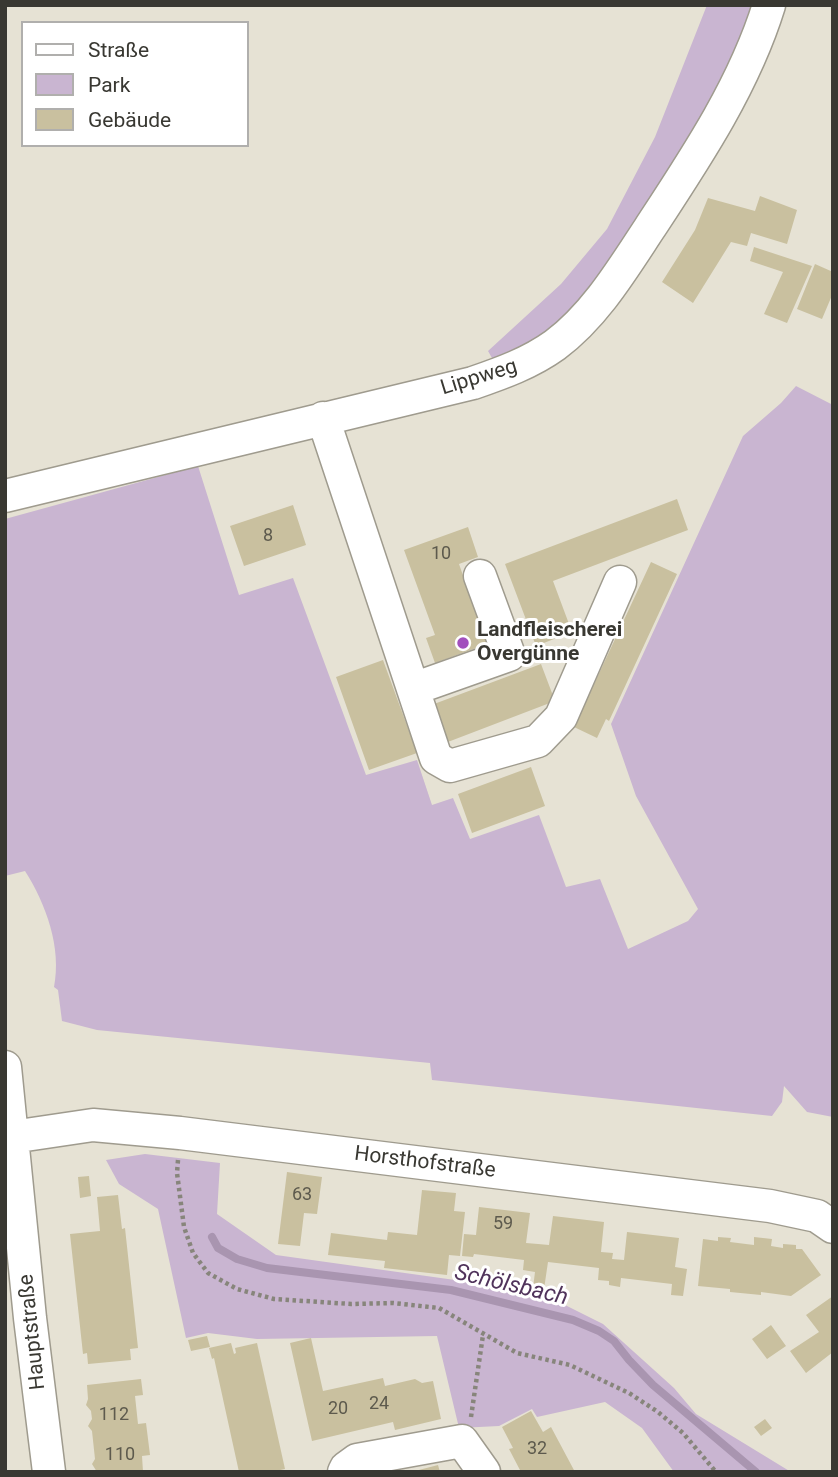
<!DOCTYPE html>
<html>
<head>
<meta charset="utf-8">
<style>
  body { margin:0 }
  #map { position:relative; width:838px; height:1477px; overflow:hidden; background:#e6e2d4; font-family:Roboto,sans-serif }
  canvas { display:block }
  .frame { position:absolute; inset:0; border:7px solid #393832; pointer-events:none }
  .legend { position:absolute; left:21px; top:21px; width:228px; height:126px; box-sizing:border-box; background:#fff; border:2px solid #b0afad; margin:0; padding:9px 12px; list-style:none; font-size:21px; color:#393832 }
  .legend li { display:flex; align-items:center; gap:14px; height:35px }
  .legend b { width:35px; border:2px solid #b0afad }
</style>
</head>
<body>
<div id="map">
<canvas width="838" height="1477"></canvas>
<div class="frame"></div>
<ul class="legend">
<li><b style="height:9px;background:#fff"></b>Straße</li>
<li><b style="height:19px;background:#c9b5d1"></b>Park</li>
<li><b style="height:19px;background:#c9c09f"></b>Gebäude</li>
</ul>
</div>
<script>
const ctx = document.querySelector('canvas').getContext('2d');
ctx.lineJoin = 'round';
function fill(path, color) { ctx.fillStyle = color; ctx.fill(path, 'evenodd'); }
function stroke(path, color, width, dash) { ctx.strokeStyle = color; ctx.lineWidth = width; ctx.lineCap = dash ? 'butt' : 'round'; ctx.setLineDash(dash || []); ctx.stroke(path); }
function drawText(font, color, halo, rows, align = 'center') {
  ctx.font = font + ' Roboto,sans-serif'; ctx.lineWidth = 6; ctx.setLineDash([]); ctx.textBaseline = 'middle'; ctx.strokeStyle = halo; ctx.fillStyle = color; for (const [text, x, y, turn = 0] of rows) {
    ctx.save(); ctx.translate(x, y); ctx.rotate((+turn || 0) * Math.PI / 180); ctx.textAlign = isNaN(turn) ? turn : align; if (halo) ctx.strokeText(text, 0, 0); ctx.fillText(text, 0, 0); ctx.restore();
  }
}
fill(new Path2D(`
  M707 5H758L705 122 588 296 544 339 496 365 488 351 561 284 607 229 655 137Z
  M796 386 833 405V1117L807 1112 784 1086 782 1102 772 1116 432 1080 430 1063 97 1030 62 1021 58 990 54 987C62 948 46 904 25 871L5 876V519L198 466 239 595 293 578 366 775 417 760 432 805 453 798 470 839 539 815 566 887 600 879 628 949 688 921 698 909 636 796 611 724 743 436 781 403Z
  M145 1154 220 1163 217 1214 276 1255 455 1280 561 1303 603 1324 674 1388 696 1414 791 1472H674L642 1428 605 1402 537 1417 532 1409 499 1426 459 1428 437 1336 257 1339 208 1333 186 1338 158 1209 119 1184 106 1160Z`), '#c9b5d1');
stroke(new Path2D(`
  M212 1237 218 1248 237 1259 267 1268 451 1290 573 1320 599 1331 614 1341 629 1360 653 1385 756 1472`), '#a995b0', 8);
fill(new Path2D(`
  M760 196 797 210 787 244 751 233 747 246 731 242 693 303 662 282 695 230 708 198 755 211Z
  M754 247 812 266 787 323 764 314 783 272 750 261Z
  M815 264 833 272V293L822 319 797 309Z
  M677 499 688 530 553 581 572 632 536 646 505 564Z
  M293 505 306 545 244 566 230 526Z
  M468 527 478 557 459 564 487 644 435 663 426 638 435 635 404 550Z
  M651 562 677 574 609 721 606 719 597 738 574 727Z
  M383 660 417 753 369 770 336 677Z
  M541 664 555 701 440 745 426 707Z
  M531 767 545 806 472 833 458 794Z
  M287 1172 322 1177 317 1214 304 1213 300 1246 278 1244Z
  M89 1176 91 1196 80 1198 78 1177Z
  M422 1190 456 1193 454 1211 465 1212 460 1256 449 1255 447 1275 384 1268 385 1261 328 1255 331 1233 387 1240 388 1232 417 1235Z
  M118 1195 122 1229 125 1228 138 1348 130 1349 131 1360 88 1364 87 1353 83 1354 70 1234 100 1231 97 1197Z
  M479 1207 530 1213 526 1243 538 1244 549 1245 553 1216 604 1222 601 1252 613 1253 612 1259 624 1260 627 1232 679 1238 675 1267 687 1269 683 1296 671 1295 672 1284 621 1278 620 1287 609 1285V1281L598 1280 599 1268 548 1262 544 1289 533 1288 535 1272 523 1270 524 1260 474 1254 473 1257 462 1256 464 1234 476 1235Z
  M718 1237 731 1238 730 1242 754 1245V1237L772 1239 771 1246 783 1248V1244L796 1245V1249H802L821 1275 791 1296 761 1292V1295L730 1292V1289L698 1286 703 1239 718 1241Z
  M833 1296V1352L806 1373 790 1351 819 1332 806 1315Z
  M771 1325 786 1346 767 1359 752 1339Z
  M207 1336 210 1347 191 1351 188 1340Z
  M311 1338 323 1391 383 1378 385 1386 415 1379 422 1383 433 1381 441 1419 395 1430 393 1422 312 1441 290 1343Z
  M231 1343 234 1354 236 1353 235 1348 257 1343 285 1469 271 1472H239L214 1358 212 1359 209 1348Z
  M141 1379 143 1395 135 1396 138 1424 146 1423 150 1455 142 1456 143 1472H97L92 1464 95 1459 92 1431 88 1426 92 1419 91 1411 86 1405 88 1399 87 1385Z
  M531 1411 543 1432 551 1427 575 1472H521L509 1449 513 1448 502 1427Z
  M765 1419 772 1428 761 1436 754 1427Z
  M438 1465 440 1472H415V1471Z`), '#c9c09f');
const minor = new Path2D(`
  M323 418 436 758 450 766 538 741 561 717 620 582
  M5 496 473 383C502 373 530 363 555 345 595 315 622 270 649 229 695 159 744 86 769 5
  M413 689 509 655 480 576
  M5 1067 30 1318 49 1472
  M12 1137 93 1125 180 1133 770 1206 817 1216 833 1227
  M344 1472 346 1468 357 1460 462 1441 484 1472`);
stroke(minor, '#9f9b8e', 35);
stroke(new Path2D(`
  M178 1160 177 1173 184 1227 193 1253 208 1273 237 1289 274 1299 351 1304 393 1303 439 1308 517 1353 570 1365 629 1393 658 1412 683 1433 716 1472
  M471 1417 483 1335`), '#87857b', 4.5, [3.5, 3.5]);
stroke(minor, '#fff', 32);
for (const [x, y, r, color] of [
  [463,643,7,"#a24fbd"]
]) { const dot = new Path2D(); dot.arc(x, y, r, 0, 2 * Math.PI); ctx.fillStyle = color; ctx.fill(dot); stroke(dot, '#fff', 2.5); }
drawText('18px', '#5d5a4d', null, [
  ["8",268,536],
  ["10",441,554],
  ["63",302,1195],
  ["59",503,1224],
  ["24",379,1404],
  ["20",338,1409],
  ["112",114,1415],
  ["32",537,1449],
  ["110",120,1455]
]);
drawText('21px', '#393832', '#fff', [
  ["Lippweg",479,378,-17],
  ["Horsthofstraße",425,1163,7],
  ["Hauptstraße",33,1332,-96]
]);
drawText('bold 21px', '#393832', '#fff', [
  ["Landfleischerei",477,631],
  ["Overgünne",477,655]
], 'left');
drawText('italic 23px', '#50335b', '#fff', [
  ["Schölsbach",511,1286,13]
]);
</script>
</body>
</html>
